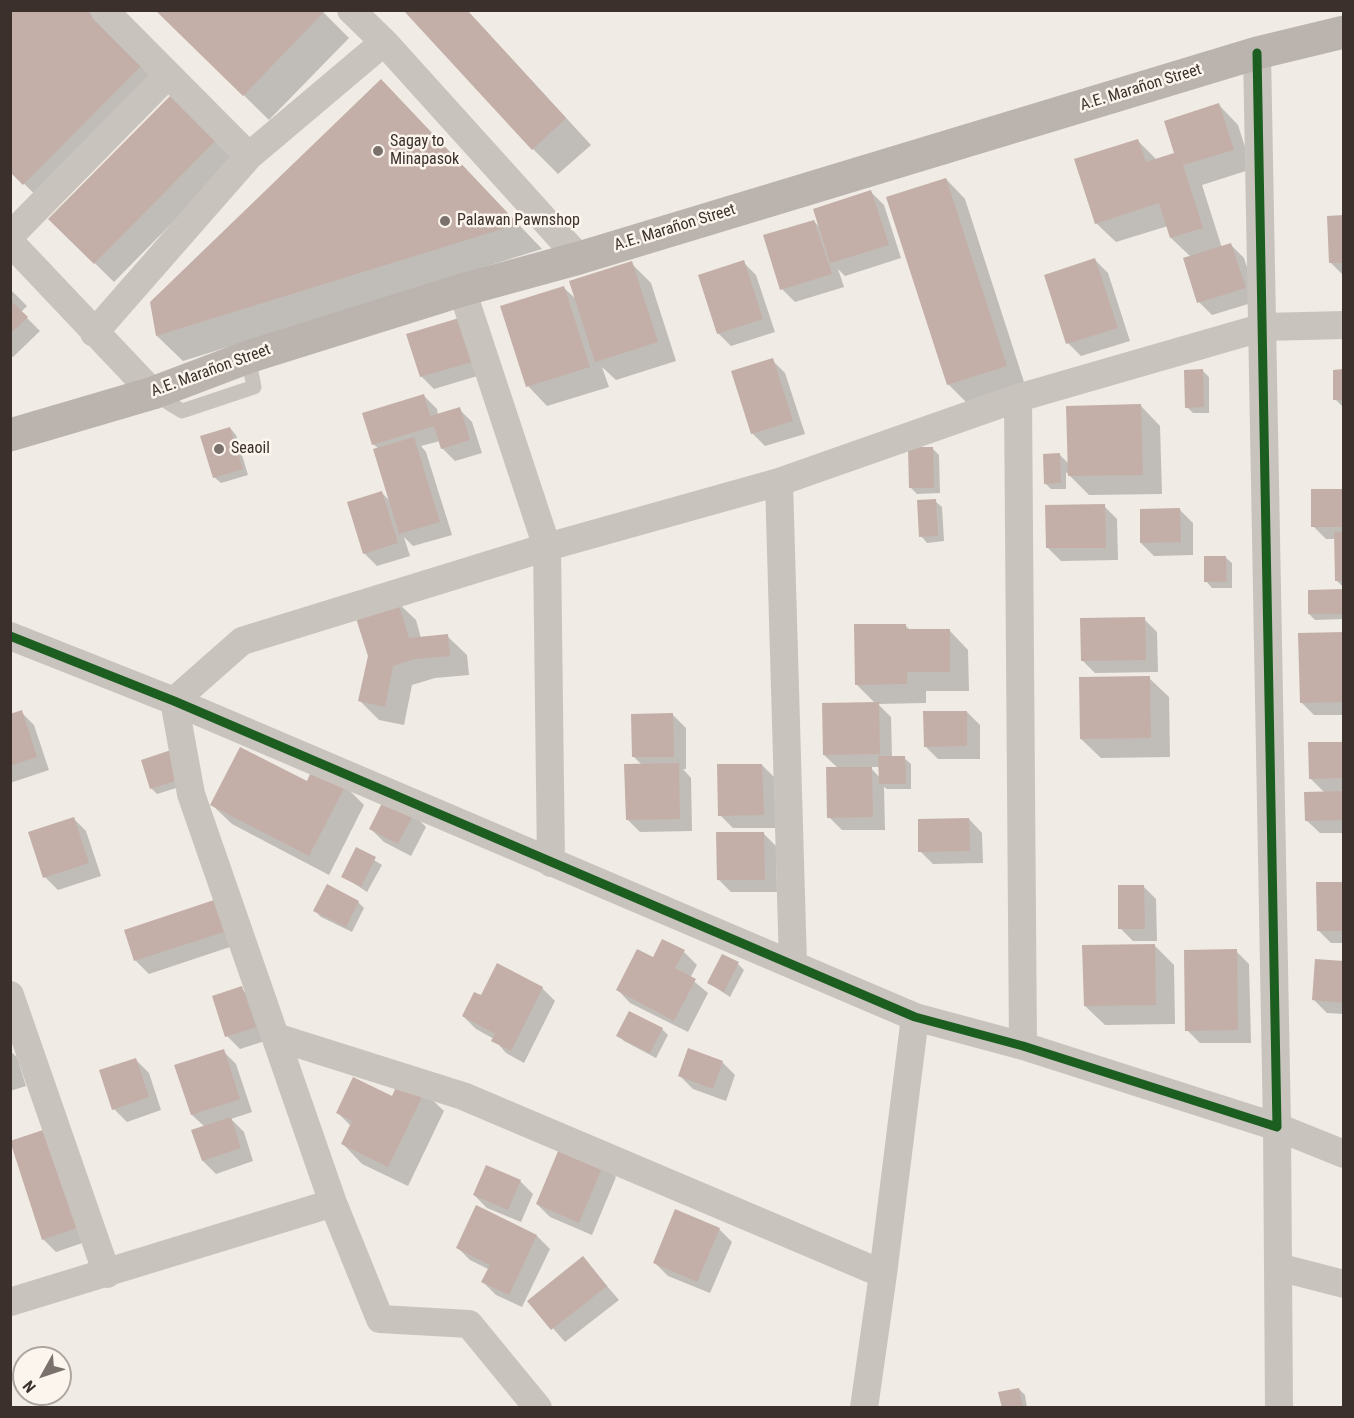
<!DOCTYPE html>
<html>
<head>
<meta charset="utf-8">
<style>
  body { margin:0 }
  #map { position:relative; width:1354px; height:1418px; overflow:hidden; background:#f0ebe5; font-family:"Roboto Condensed",sans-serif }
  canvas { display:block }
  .frame { position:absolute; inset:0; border:12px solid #3b302b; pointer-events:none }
  .north { position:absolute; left:12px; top:1346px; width:60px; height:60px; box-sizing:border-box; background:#fbf5ee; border:2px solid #aea6a0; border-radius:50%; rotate:230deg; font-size:16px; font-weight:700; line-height:24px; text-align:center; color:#3b302b }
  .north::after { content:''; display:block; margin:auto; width:21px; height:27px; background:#7a716c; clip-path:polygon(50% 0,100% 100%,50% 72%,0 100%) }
</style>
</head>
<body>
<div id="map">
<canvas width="1354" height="1418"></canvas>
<div class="frame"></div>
<div class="north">N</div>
</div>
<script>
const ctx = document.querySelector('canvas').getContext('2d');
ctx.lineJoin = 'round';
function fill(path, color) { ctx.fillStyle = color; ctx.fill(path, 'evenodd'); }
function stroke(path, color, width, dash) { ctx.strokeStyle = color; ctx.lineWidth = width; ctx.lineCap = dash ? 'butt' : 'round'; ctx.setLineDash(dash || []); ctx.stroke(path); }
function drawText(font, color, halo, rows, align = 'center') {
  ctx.font = font + ' "Roboto Condensed",sans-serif'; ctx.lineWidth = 5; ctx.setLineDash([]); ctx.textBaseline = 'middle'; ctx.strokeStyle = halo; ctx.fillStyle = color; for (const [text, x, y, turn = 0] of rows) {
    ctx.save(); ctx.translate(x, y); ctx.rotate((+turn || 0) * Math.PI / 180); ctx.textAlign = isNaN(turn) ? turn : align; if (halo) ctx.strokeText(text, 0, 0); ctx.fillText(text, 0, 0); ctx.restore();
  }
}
fill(new Path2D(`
  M86 10 167 91 50 209 10 170Z
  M157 10H321L349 38 269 120Z
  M467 10 591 145 558 174 533 149Z
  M171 97 234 160 114 282 50 219Z
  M1219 105 1238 125 1252 169 1202 185 1222 248 1231 245 1244 258 1258 301 1212 315 1199 302 1191 257 1171 238 1168 226 1116 242 1096 223 1137 140 1157 160 1176 154Z
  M407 107 542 249 183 361 157 336 152 302Z
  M946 179 965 199 1025 385 968 404 948 384Z
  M871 192 884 205 901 258 845 276 838 269 844 287 795 302 782 289 814 221 821 229Z
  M1344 217V276L1331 263Z
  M1095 260 1108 273 1130 341 1081 356 1068 343Z
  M743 262 756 275 775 332 731 346 718 333Z
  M631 263 651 283 676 361 616 380 602 367 609 387 547 406 528 386 564 288 578 301Z
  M10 289 27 306 21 312 40 331 13 357 10 355Z
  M458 320 484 374 434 389 421 376Z
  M772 360 785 373 805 434 765 446 752 433Z
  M1203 371 1209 377V413H1193L1187 407Z
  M1344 371V408L1335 399Z
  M424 396 437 409 438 415 459 409 472 422 482 453 455 461 442 448 440 441 421 446 426 452 452 535 413 546 404 537 410 556 377 566 364 553 381 492 391 502 379 449 373 444Z
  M1141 406 1160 426 1162 494 1089 495 1066 472V489H1051L1045 483 1060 455 1069 464Z
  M230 428 236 435 248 475 221 483 214 477Z
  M933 449 939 455 940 493 917 494 911 488Z
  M1344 490V588L1337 581 1336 539H1326L1313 526Z
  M935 501 942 507 944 541 927 543 921 536Z
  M1104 506 1117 519 1118 560 1061 561 1048 548Z
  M1180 510 1193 523V555L1154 556 1141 543Z
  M1225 557 1232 563V588H1212L1206 581Z
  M1344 591V619L1315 620 1309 614Z
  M396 601 416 620 421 638 447 636 467 655 469 675 435 678 412 685 404 725 379 720 360 701Z
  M1144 619 1157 632 1158 672 1095 673 1082 660Z
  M905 625 911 631 949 630 968 650 969 691H926V703L878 704 891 717 892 758H904L911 764V789H887L884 787 885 830H842L829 817 839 769 824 755 876 704 856 684ZM870 767H880V778Z
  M1344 634V715H1314L1301 702Z
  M1149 678 1169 697 1170 757 1101 758 1081 739Z
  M21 712 34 725 49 770 10 783V716Z
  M967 712 980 725V759H938L925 746Z
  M673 715 686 728V769H683L691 778 692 831 640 832 627 819 642 765 634 757Z
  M1344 743V833H1320L1306 820 1325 793 1310 778Z
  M143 761 186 785 157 794 151 788Z
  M762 765 775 778 776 828H733L720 815Z
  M307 783 345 786 364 805 329 875 232 824 212 805Z
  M413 814 426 827 411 856 384 842 371 829Z
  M73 818 86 831 101 876 58 890 45 877 30 833Z
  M969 819 982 833 983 863 933 864 920 851Z
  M763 833 776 846 777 892H731L718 879Z
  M356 849 382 865 367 892 343 876Z
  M1344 883V943H1331L1318 930Z
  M1143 886 1156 899 1157 941H1133L1120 928Z
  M213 902 236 945 149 974 136 961 126 931Z
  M358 902 364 908 352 932 321 917 315 911Z
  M1154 945 1174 965 1175 1024 1105 1025 1085 1006Z
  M1236 951 1249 964 1251 1043H1200L1187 1030Z
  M684 952 697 965 690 978 708 993 688 1032 630 1003 618 990 653 959Z
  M1344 963V1014L1327 1013 1314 1000Z
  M738 964 744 970 730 997 709 983Z
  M241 988 254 1001 268 1040 240 1049 227 1036Z
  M542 988 555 1001 524 1063 506 1053 494 1039 476 1029 463 1016 481 997Z
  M662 1029 668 1035 656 1058 624 1041 618 1035Z
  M10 1051 17 1057 26 1086 10 1091Z
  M223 1051 236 1064 252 1112 231 1119 244 1132 253 1161 216 1174 203 1161 205 1127 192 1115 176 1066Z
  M136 1060 149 1073 161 1110 127 1122 114 1109Z
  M722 1062 735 1075 726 1101 693 1089 680 1076Z
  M424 1092 444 1111 408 1186 362 1164 343 1144 351 1126 337 1112Z
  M11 1142 91 1240 56 1252 43 1239Z
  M603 1164 616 1177 592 1235 550 1217 537 1204Z
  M520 1181 533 1194 521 1222 487 1208 474 1195Z
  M477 1207 537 1236 550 1249 522 1307 496 1295 483 1282 490 1270 470 1260 457 1247Z
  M719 1229 732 1242 710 1293 668 1276 655 1263Z
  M583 1258 619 1300 565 1342 529 1301Z
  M1019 1389 1025 1395 1027 1408H1003Z`), '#0003');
fill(new Path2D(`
  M14 10H88L142 65 23 185 10 172V14Z
  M155 10H323L324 12 243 96Z
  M403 10H467L566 118 532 150Z
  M381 79 518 224 156 336 150 302Z
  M171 95 216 140 94 264 48 219Z
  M1219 103 1234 150 1183 165 1203 228 1170 238 1159 203 1095 224 1074 159 1138 139 1146 162 1174 153 1164 121Z
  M946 178 1007 366 947 385 886 197Z
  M871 190 889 245 830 263 813 209Z
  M1344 215V263H1329L1327 216Z
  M814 220 832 274 780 290 763 235Z
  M1231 243 1246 288 1197 303 1183 258Z
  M1095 258 1118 328 1066 344 1044 275Z
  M744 260 763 319 717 334 698 275Z
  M632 261 658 342 595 362 569 281Z
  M564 286 590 367 526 387 500 306Z
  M10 300 28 317 10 334Z
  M459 318 472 362 420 377 406 334Z
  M773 358 793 421 751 434 731 371Z
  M1203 369 1204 407 1185 408 1184 370Z
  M1344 369V400H1333V370Z
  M424 394 430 416 460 407 470 440 441 449 434 426 372 445 362 413Z
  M1141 404 1143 475 1068 476 1066 406Z
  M230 427 243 469 213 478 200 436Z
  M414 437 440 522 399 534 373 449Z
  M908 447H933L934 488H909Z
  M1060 453 1061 483 1044 484 1043 454Z
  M1311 489H1344V527H1311Z
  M382 491 398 543 363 554 347 502Z
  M936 499 938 536 919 537 917 500Z
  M1105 504 1106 548H1046L1045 505Z
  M1180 508 1181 542 1140 543V509Z
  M1334 532H1344V581H1335Z
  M1204 556H1226L1227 582H1204Z
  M1344 589V614H1308V590Z
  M397 599 409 638 448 634 450 656 415 659 393 666 385 707 358 701 368 656 354 612Z
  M1145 617 1146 660 1081 661 1080 618Z
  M854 624H906V629H950V672H907V684L855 685Z
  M1344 632V702L1300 703 1298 633Z
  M1150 676 1151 738 1080 739 1079 677Z
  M879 702 880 754 823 755 822 703Z
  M22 710 37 757 10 766V714Z
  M923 711H967V746L924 747Z
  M673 713 674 757H632L631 714Z
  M1308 742H1344V778L1309 779Z
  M240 747 307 781 313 767 346 785 309 856 210 805Z
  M171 750 181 779 150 789 141 760Z
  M878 756H905L906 784H879Z
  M679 763 680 819 626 820 624 764Z
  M717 764H762L764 815 718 816Z
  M826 767H872L873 817 827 818Z
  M1344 791V820L1305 821 1304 792Z
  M385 797 414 813 398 844 369 829Z
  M74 817 89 863 43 878 28 832Z
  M969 818 970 851 918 852V819Z
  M716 832H764L765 880H717Z
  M356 847 376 857 361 887 341 877Z
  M1316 882H1344V931H1317Z
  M327 884 359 901 346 927 313 911Z
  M1118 885H1144L1145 929H1118Z
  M214 900 224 932 134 961 124 930Z
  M662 939 685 950 675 968 696 979 674 1021 616 990 637 949 653 957Z
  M1155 944 1156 1005 1084 1006 1082 945Z
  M1237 949 1238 1030 1185 1031 1184 950Z
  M722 954 739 962 724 992 707 983Z
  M1315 959 1344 961V1003L1312 1000Z
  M497 963 543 987 511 1051 491 1041 495 1034 462 1016 474 992 481 995Z
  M242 986 256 1027 225 1037 212 996Z
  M629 1011 663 1028 650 1053 616 1036Z
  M688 1048 723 1061 713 1089 678 1076Z
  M224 1049 240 1099 191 1115 174 1065Z
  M136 1058 149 1097 112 1110 99 1070Z
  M353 1077 392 1096 400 1078 425 1091 388 1167 341 1144 352 1121 336 1113Z
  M231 1117 241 1148 202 1161 191 1130Z
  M46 1129 79 1227 42 1240 10 1141Z
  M561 1144 604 1163 579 1223 536 1204Z
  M486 1165 521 1180 508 1210 473 1195Z
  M476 1205 537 1235 509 1295 481 1282 490 1265 456 1248Z
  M675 1209 720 1228 697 1282 653 1263Z
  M583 1256 607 1286 551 1330 527 1301Z
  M1019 1388 1023 1408H1002L998 1392Z`), '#c3afa7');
stroke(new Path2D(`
  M153 393 182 411 254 387 248 357`), '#c9c3be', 15);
stroke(new Path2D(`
  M104 10 249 156
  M351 10 384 42 579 258
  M10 236 168 75
  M10 242 153 393
  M462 290 547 547 551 863
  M94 333 249 156 384 42
  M1018 398 1023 1046
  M779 482 793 964
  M10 636 174 701 915 1017 1023 1046 1277 1127 1257 53
  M10 995 107 1274
  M276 1037 463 1096 883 1274 915 1017
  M333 1203 380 1319 469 1324 538 1408
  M1278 1267 1344 1284
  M10 1302 333 1203 191 794 174 701 242 641 547 547 779 482 1018 398 1264 327 1344 325
  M864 1408 883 1274
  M1279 1408 1277 1127 1344 1154`), '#c9c3be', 28);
stroke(new Path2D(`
  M10 435 153 393 248 357 462 290 579 258 1257 53 1344 32`), '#bab3ae', 33);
stroke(new Path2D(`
  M10 636 174 701 915 1017 1023 1046 1277 1127 1257 53`), '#1b5e20', 9);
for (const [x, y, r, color] of [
  [378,151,6,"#7a716c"],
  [445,221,6,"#7a716c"],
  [219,449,6,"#7a716c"]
]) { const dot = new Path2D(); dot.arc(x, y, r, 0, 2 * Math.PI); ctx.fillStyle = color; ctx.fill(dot); stroke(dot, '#fbf5ee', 2); }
drawText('16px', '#3b302b', '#fbf5ee', [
  ["A.E. Marañon Street",1141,88,-17],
  ["A.E. Marañon Street",675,228,-17],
  ["A.E. Marañon Street",211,371,-20]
]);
drawText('16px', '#3b302b', '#fbf5ee', [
  ["Sagay to",390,142],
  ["Minapasok",390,160],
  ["Palawan Pawnshop",457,221],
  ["Seaoil",231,449]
], 'left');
</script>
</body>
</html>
